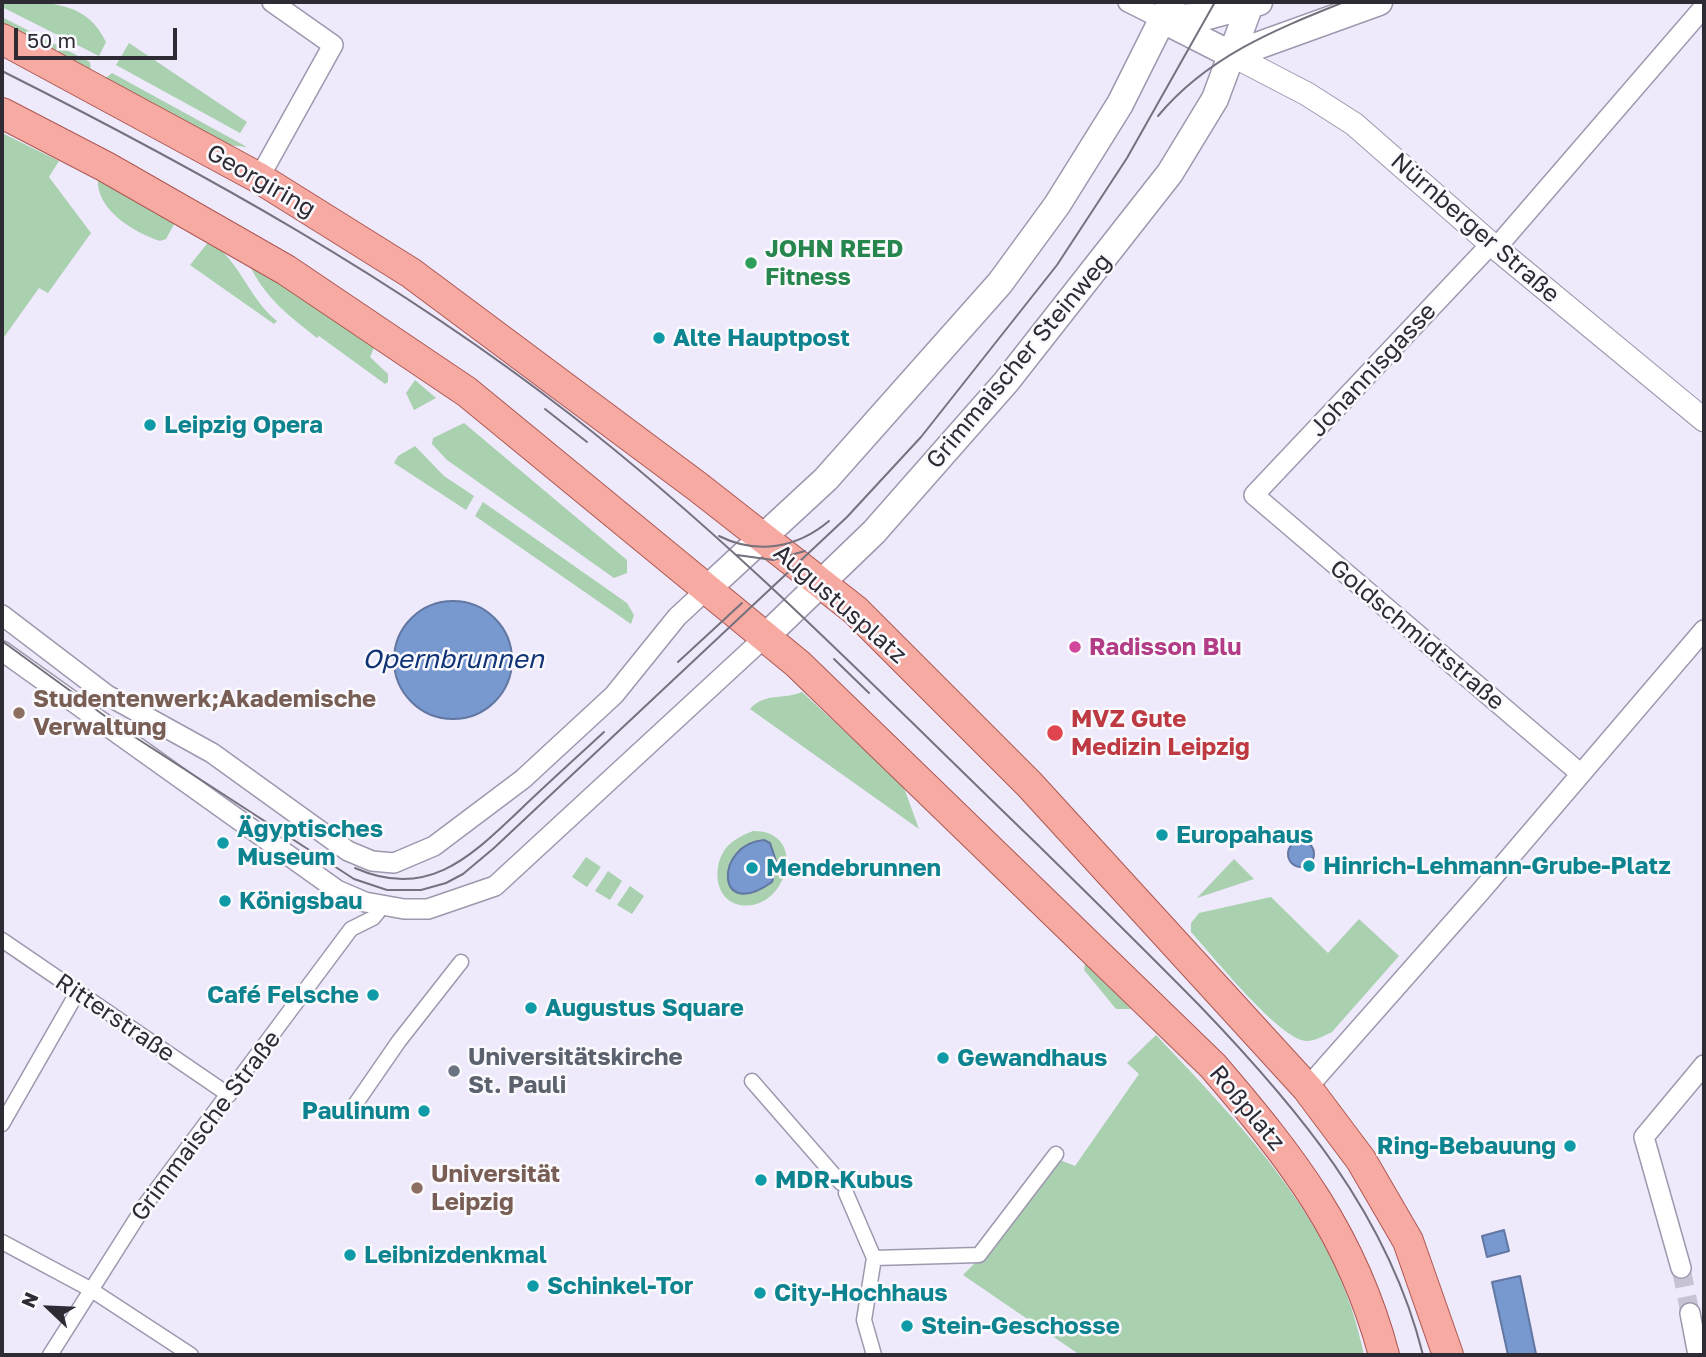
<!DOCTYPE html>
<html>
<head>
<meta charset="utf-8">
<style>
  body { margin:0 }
  #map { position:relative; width:1706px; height:1357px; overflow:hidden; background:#efe9fc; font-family:"Golos Text",sans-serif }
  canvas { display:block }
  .frame { position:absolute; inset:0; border:4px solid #2e2b34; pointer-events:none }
  .north { position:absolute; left:14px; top:1273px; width:70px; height:70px; -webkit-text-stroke:5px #faf9fe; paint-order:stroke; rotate:293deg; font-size:19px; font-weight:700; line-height:28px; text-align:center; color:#2e2b34 }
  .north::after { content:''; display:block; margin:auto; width:24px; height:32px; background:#2e2b34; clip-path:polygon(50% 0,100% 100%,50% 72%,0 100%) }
  .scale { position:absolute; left:14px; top:28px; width:163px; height:32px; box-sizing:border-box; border:4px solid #2e2b34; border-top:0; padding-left:9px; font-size:21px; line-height:24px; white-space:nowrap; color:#2e2b34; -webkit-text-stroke:5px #faf9fe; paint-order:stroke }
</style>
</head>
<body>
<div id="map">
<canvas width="1706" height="1357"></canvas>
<div class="frame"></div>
<div class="north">N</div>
<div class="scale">50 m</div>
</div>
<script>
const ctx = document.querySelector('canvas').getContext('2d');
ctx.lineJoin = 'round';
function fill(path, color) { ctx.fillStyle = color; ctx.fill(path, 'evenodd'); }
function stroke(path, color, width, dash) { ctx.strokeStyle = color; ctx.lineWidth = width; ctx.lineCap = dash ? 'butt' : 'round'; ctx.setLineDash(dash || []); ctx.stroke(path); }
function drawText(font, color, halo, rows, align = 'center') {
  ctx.font = font + ' "Golos Text",sans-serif'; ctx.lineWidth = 5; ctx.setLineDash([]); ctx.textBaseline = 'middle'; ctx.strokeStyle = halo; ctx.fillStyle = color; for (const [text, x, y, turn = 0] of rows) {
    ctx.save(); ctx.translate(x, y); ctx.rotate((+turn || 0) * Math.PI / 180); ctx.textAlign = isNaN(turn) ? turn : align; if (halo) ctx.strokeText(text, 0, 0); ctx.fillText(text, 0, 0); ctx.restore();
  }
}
fill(new Path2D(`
  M2 2C48 2 86 0 106 42L99 56 2 7Z
  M2 17 90 62 91 72 2 28Z
  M129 43 247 122 240 133 116 65Z
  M112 73 247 147 227 145 103 80Z
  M2 133 59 161 49 177 91 233 48 293 39 288 2 340Z
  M98 178 177 219 166 239 160 241C133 232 95 209 98 178Z
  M209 241C240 260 248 298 277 321L274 324 190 265Z
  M252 263 374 348 370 357 388 374V382L385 384 319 336 317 338C288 315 265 298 249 264Z
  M415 380 436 398 414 410 406 393Z
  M464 423 627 560V573L614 578 447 460 432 444 433 438Z
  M415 446 444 476 474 496 466 510 394 463 398 456Z
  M483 502 627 603 634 615 631 624 475 516Z
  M802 692 903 785 919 829 750 709C765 692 784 700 802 692Z
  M753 831C810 830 787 913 740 905 714 900 712 866 726 848 734 839 743 835 753 831Z
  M586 857 601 867 587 887 572 877Z
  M1234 859 1254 879 1197 898Z
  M608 871 622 881 610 900 595 891Z
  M630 886 644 896 632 914 617 905Z
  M1271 897 1328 953 1359 919 1399 956 1332 1032C1324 1036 1315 1041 1306 1041 1279 1039 1212 955 1191 932V923L1199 913Z
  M1085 962 1131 1009H1116L1084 970Z
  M1156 1035C1244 1128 1339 1225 1364 1355H1080L963 1275 981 1257 1055 1158 1075 1166 1139 1074 1127 1063Z`), '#aad1af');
const water = new Path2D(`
  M394 660a59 59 0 1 1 118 0a59 59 0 1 1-118 0Z
  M764 840 770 843 777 864 772 882C715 923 714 844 764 840Z
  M1288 854a13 13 0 1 1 26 0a13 13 0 1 1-26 0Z
  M1504 1230 1509 1251 1487 1257 1482 1236Z
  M1520 1276 1536 1354 1533 1355H1508L1492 1282Z`);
fill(water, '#7898d0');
stroke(water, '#6277a1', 2);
stroke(new Path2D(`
  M1681 1268 1690 1313`), '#c8c3d4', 19, [19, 10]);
const pedestrian = new Path2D(`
  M2 940 229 1095
  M752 1081 841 1183
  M352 1109 399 1041 461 962
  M2 1124 77 993
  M846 1193 874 1258 864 1320 874 1355
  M2 1242 90 1289 191 1355
  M874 1258 979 1255 1056 1154
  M50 1355 145 1205 351 929 373 918 378 912`);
const minor = new Path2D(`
  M1128 2 1162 19
  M259 178 333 45 272 2
  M1491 244 1254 495 1581 774
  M1496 248 1704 7
  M2 615 107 695 212 753 348 851 372 861 394 863 434 846 523 779 614 695 677 617 706 590
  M2 651 337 890 365 902 404 909H428L495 886 765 637
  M1307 1088 1481 891 1704 630
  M1681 1268 1644 1137 1704 1065
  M1690 1313 1698 1355`);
const tertiary = new Path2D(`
  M1232 55 1307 94 1354 124 1491 244 1704 420`);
const secondary = new Path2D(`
  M1162 19 1208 16 1259 2
  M1165 21 1232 55
  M1232 55 1379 2
  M706 590 826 479 1000 283 1057 205 1120 104 1171 2
  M765 637 874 532 1006 382 1170 173 1215 99 1251 2`);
const primary = new Path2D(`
  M2 39 259 178 411 273 698 487 855 610 1030 785 1307 1088 1361 1160 1408 1241 1448 1355
  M2 113 106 167 286 270 467 392 798 664 1213 1066C1293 1159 1352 1235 1384 1355`);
stroke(pedestrian, '#9e97ae', 17);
stroke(minor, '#9e97ae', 22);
stroke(tertiary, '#9e97ae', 25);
stroke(secondary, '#9e97ae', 29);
stroke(primary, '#ad5853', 32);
stroke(pedestrian, '#fff', 14);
stroke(minor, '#fff', 19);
stroke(tertiary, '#fff', 23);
stroke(secondary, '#fff', 26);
stroke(primary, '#f7aaa1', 30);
stroke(new Path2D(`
  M2 71C199 170 396 279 571 415 739 546 886 699 1039 846 1093 899 1146 951 1199 1005 1297 1107 1388 1214 1423 1355
  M1158 116C1207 57 1274 30 1344 2
  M545 409 587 442
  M719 536C757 555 797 548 829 521
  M737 555 773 560 805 551
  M2 641 124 730 354 879 387 890H421L446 883 463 874 494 848 847 517 921 437 1057 265 1127 158 1215 2
  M834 659 869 693
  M678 662 742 603
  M355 868C429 901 472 855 522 808 549 782 577 757 604 732`), '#75717e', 2);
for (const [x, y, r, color] of [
  [751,263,7,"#2e9e5b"],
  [659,338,7,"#0f9aa8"],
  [150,425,7,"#0f9aa8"],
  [1075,647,7,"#d1479c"],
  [19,713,7,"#8d6e63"],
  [1055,733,9,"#e0444e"],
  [1162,835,7,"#0f9aa8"],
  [223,843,7,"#0f9aa8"],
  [1309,866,7,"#0f9aa8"],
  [752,868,7,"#0f9aa8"],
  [225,901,7,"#0f9aa8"],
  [373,995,7,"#0f9aa8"],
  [531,1008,7,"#0f9aa8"],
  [943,1058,7,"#0f9aa8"],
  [454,1071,7,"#6b7280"],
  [424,1111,7,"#0f9aa8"],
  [1570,1146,7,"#0f9aa8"],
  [761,1180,7,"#0f9aa8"],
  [417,1188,7,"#8d6e63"],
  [350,1255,7,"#0f9aa8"],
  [533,1286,7,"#0f9aa8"],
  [760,1293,7,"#0f9aa8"],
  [907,1326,7,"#0f9aa8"]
]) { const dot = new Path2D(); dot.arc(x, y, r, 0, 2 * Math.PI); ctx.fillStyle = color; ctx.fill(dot); stroke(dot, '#faf9fe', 2.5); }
drawText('24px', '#2e2b34', '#faf9fe', [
  ["Georgiring",261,181,30],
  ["Nürnberger Straße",1475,228,41],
  ["Grimmaischer Steinweg",1019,361,-50],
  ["Johannisgasse",1373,370,-47],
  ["Augustusplatz",840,604,41],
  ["Goldschmidtstraße",1417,635,40],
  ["Ritterstraße",115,1018,34],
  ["Roßplatz",1247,1108,50],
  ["Grimmaische Straße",206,1126,-53]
]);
drawText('bold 24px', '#27864d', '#faf9fe', [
  ["JOHN REED",765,249],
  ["Fitness",765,277]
], 'left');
drawText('bold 24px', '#0d838f', '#faf9fe', [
  ["Alte Hauptpost",673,338],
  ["Leipzig Opera",164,425],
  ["Ägyptisches",237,829],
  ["Museum",237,857],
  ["Europahaus",1176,835],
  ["Hinrich-Lehmann-Grube-Platz",1323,866],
  ["Mendebrunnen",766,868],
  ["Königsbau",239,901],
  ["Café Felsche",359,995,"right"],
  ["Augustus Square",545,1008],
  ["Gewandhaus",957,1058],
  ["Paulinum",410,1111,"right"],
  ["Ring-Bebauung",1556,1146,"right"],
  ["MDR-Kubus",775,1180],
  ["Leibnizdenkmal",364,1255],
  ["Schinkel-Tor",547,1286],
  ["City-Hochhaus",774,1293],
  ["Stein-Geschosse",921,1326]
], 'left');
drawText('bold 24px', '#b23c85', '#faf9fe', [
  ["Radisson Blu",1089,647]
], 'left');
drawText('bold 24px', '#785e54', '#faf9fe', [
  ["Studentenwerk;Akademische",33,699],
  ["Verwaltung",33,727],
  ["Universität",431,1174],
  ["Leipzig",431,1202]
], 'left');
drawText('bold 24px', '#be3a42', '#faf9fe', [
  ["MVZ Gute",1071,719],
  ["Medizin Leipzig",1071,747]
], 'left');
drawText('bold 24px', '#5b616d', '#faf9fe', [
  ["Universitätskirche",468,1057],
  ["St. Pauli",468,1085]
], 'left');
drawText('italic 26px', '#0f3375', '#faf9fe', [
  ["Opernbrunnen",453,660]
]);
</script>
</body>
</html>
